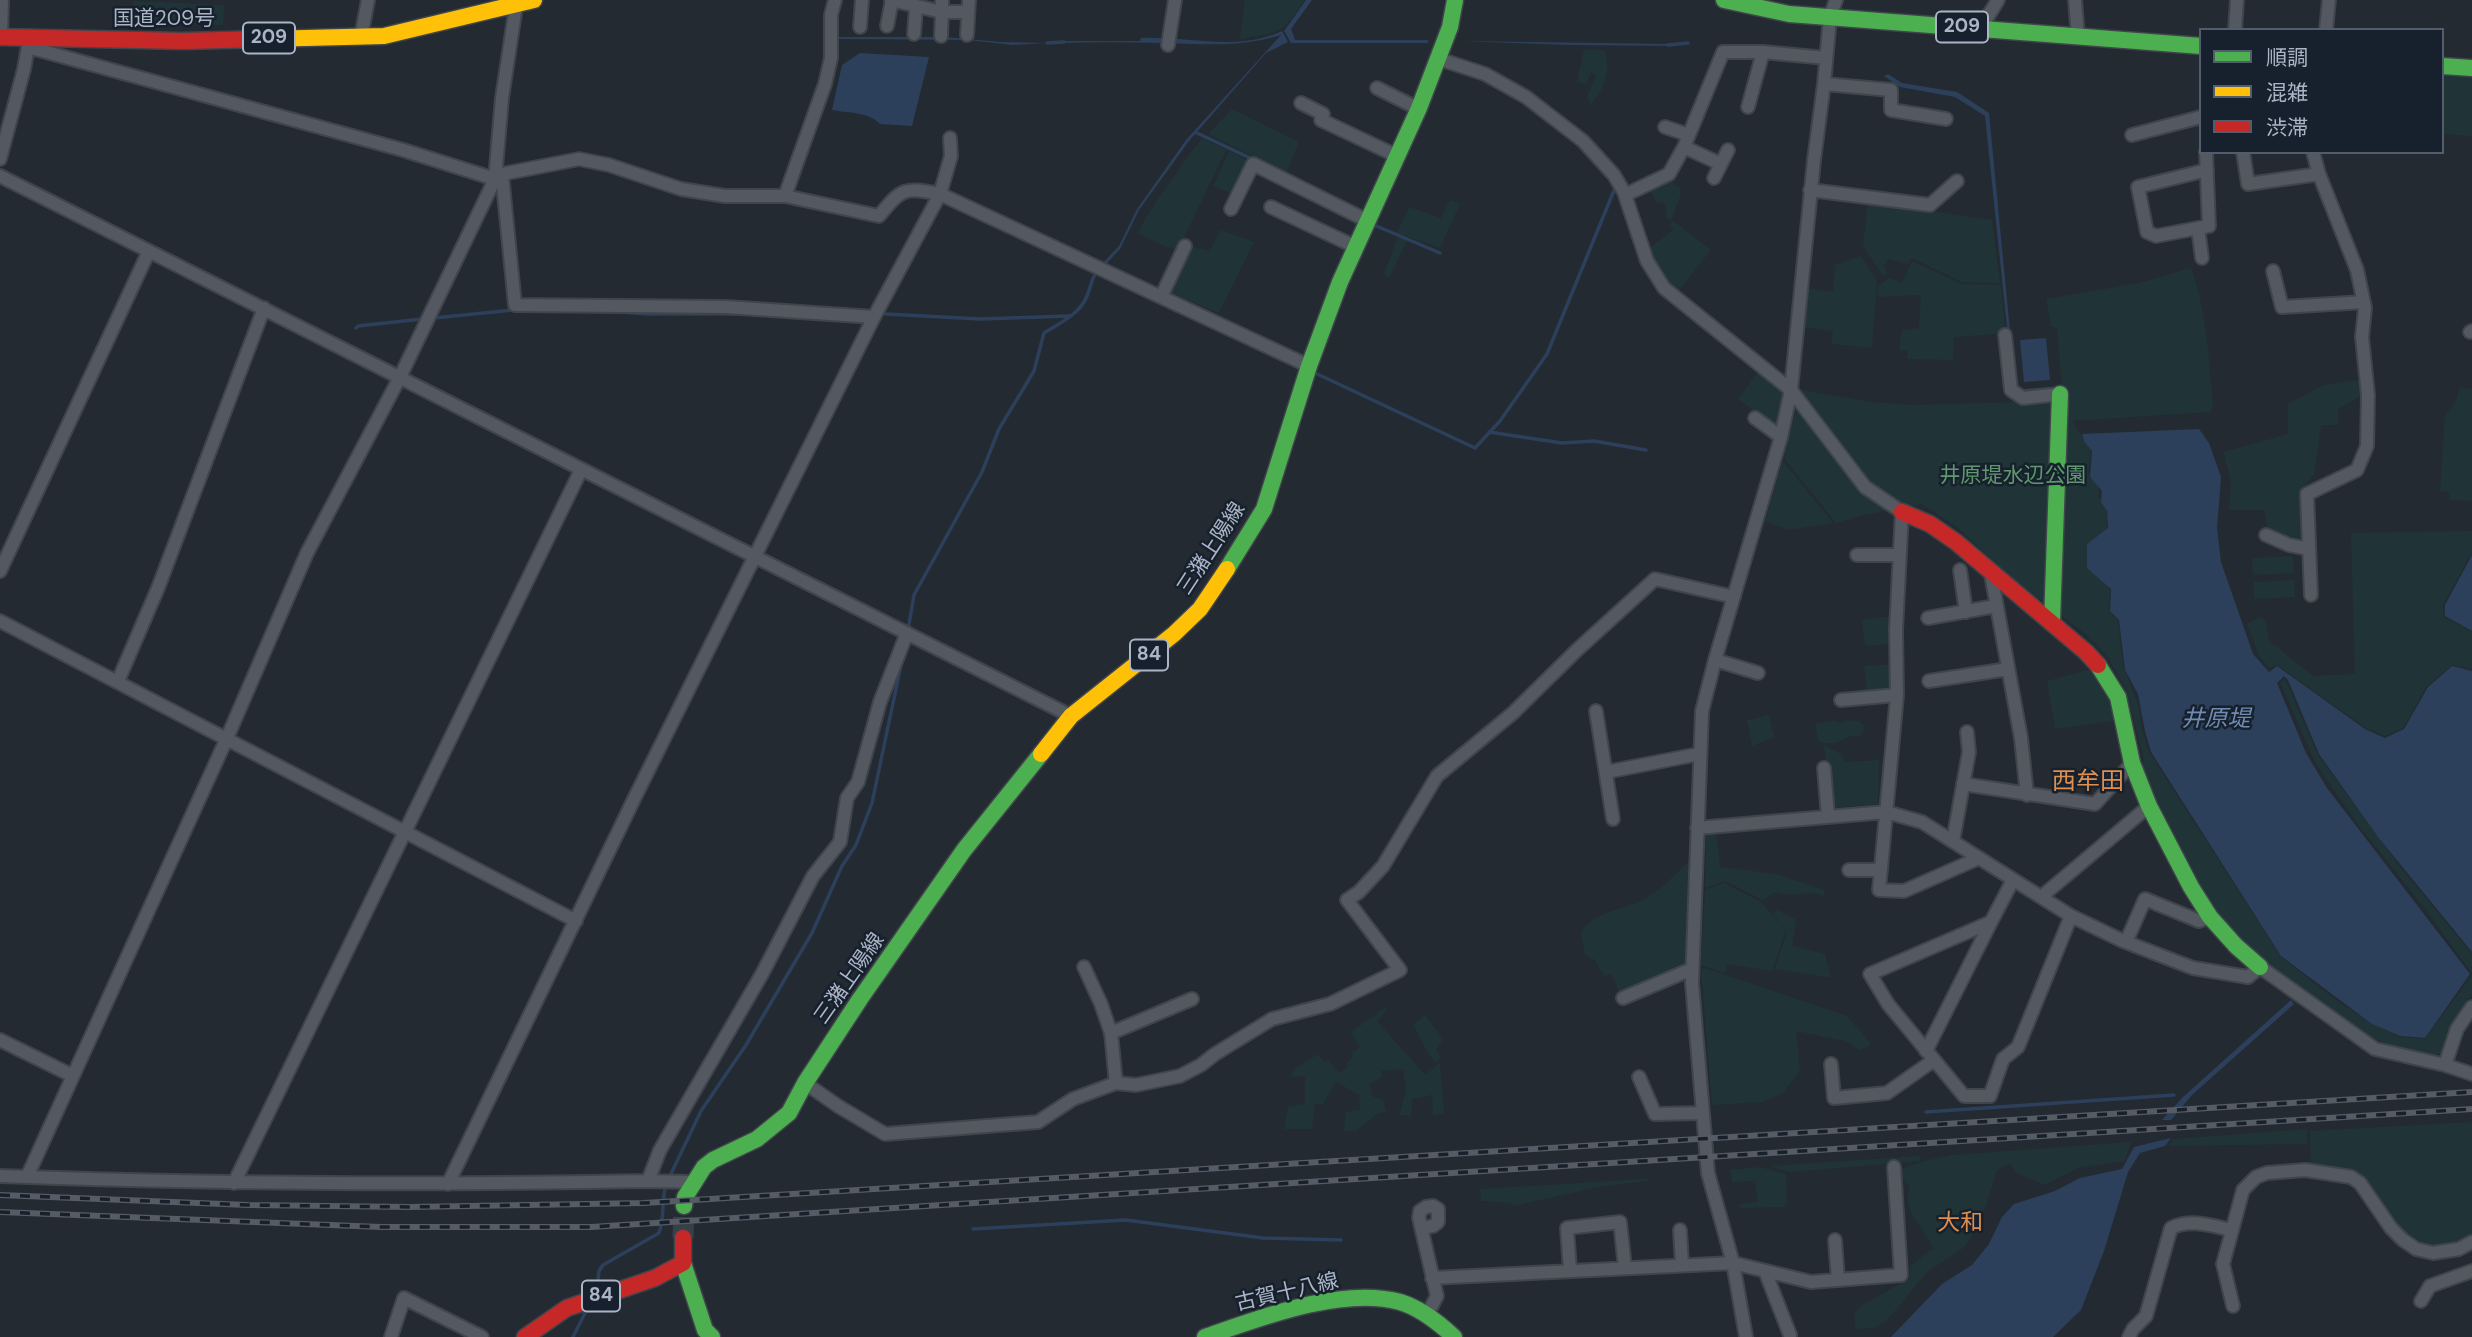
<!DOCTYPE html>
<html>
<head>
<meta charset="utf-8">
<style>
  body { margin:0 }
  #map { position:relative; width:2472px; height:1337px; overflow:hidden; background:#232a32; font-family:"DM Sans","Noto Sans JP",sans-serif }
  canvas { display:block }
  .legend { position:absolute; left:2199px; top:28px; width:245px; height:126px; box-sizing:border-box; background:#17202d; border:2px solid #525c6a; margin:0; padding:9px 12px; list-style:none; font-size:21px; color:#abb5c6 }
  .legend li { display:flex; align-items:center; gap:14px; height:35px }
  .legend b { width:35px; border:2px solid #525c6a }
</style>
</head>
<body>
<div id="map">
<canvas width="2472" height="1337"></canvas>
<ul class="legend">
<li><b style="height:9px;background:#4caf50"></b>順調</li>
<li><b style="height:9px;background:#ffc107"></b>混雑</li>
<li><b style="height:9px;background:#c62828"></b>渋滞</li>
</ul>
</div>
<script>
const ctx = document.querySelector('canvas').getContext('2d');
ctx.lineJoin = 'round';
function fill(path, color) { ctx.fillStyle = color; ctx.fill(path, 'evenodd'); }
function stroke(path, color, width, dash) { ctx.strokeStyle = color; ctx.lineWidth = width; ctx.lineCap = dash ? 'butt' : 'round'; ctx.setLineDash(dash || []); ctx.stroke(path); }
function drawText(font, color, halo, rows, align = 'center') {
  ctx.font = font + ' "DM Sans","Noto Sans JP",sans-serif'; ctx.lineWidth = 5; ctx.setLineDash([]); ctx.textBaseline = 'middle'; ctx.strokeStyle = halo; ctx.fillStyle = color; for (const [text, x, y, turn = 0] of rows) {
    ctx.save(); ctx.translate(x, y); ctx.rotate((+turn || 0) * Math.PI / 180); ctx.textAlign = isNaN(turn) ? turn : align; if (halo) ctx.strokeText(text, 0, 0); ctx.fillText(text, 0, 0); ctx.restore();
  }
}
fill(new Path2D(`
  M1245 0H1305C1280 35 1281 32 1240 39Z
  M133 1 225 5 223 25 132 24Z
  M1594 49 1605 51C1611 68 1605 90 1591 104L1587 97 1596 76 1591 72 1586 84 1577 82 1584 50Z
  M2442 75 2472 77V136L2442 134Z
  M1232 109 1299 142 1286 173 1208 134Z
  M1203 138 1226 150 1179 248 1166 247 1138 233C1148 211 1162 195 1175 175 1184 162 1192 150 1203 138Z
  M1229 151 1249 161 1233 194 1213 186Z
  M1670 180 1680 188 1681 194 1671 221 1667 218 1665 203 1657 202 1649 188Z
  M1450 200 1460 204 1440 248 1397 233 1409 207 1441 218Z
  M1868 202 1992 220 2000 283 1962 282 1912 258 1908 264 1889 259 1884 265 1887 274 1882 275 1863 246Z
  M1672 220 1711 250 1678 292 1666 283 1649 249 1673 230 1670 225Z
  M1220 230 1254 242 1219 313 1168 292 1189 246 1210 251Z
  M1398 237 1407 240 1389 278 1384 274Z
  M1861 256 1877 281 1872 348 1831 344 1833 331 1803 327 1806 288 1833 292 1835 265Z
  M1912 261 1962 284 2001 285 2005 326 1997 334 1954 337 1953 360 1907 359 1908 351 1899 350 1902 330 1919 328 1921 295 1878 297V286L1889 278 1902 283Z
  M2191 268C2207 313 2209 360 2213 406L2210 412 2072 421 2091 450 2088 473 2098 486 2099 498 2106 503 2107 528 2119 543 2118 574 2106 585 2110 589 2109 611 2118 620 2123 666 2139 707 2142 730 2149 752 2281 957 2336 1000 2371 1023 2399 1037 2425 1039 2472 975V994L2451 1027 2443 1054C2416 1057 2384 1044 2361 1032 2345 1024 2331 1012 2317 1001 2284 978 2249 954 2224 922 2192 881 2160 815 2141 766L2144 760 2126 690 2107 656 2087 635 2014 580 1956 526 1921 504 1859 516 1836 523 1784 458 1801 390 1871 402 1913 405 2056 401 2064 410 2057 328 2051 326 2046 299 2139 283Z
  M1760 370 1784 393 1777 428 1738 399Z
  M2360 380 2361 396 2338 409V425H2321L2314 474 2300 492 2301 543 2268 531 2264 510H2229L2231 483 2224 452 2288 434V404L2323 385Z
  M2460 387 2472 389V501L2449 500V492L2440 491 2445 416 2454 406Z
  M1783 461 1833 523 1788 530 1765 521Z
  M2472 531V552L2443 605 2444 617 2472 632V669L2452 665 2426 687 2403 728 2385 736 2366 728 2277 665 2269 668 2259 656 2247 624 2259 617 2266 621 2269 641 2313 676 2355 674 2351 533Z
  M2293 556 2294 573 2253 575 2252 558Z
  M2294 580 2295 597 2254 599V582Z
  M1891 616 1890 644 1865 646 1862 620Z
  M1894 664 1893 690 1867 693 1864 666Z
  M2095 668 2112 699 2118 720 2055 729 2047 681Z
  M2285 679 2318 755 2401 868 2472 954V974L2426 910 2359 826 2316 764 2280 682Z
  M1769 715 1774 737 1752 746 1747 720Z
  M1846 720 1859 721 1864 725 1863 732 1858 737 1848 736C1840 743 1829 746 1818 741L1815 723 1835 721 1842 724Z
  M1824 745 1841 754 1844 762 1879 760 1878 804 1830 808Z
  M1716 833 1720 867 1776 874 1825 890 1824 896C1808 889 1792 899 1775 892L1763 900 1725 881 1705 888 1706 835Z
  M1693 857 1688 966 1619 991 1611 974 1604 976 1595 960 1585 955 1581 932C1594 910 1628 910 1648 897 1664 887 1679 871 1693 857Z
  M1724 883 1761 902 1786 930 1772 971 1727 964 1725 973 1701 965 1705 890Z
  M1778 910 1796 920 1792 946 1825 954 1831 978 1775 969 1787 931 1773 914Z
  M1705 968 1847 1016 1872 1045 1859 1050 1846 1041 1796 1031 1800 1070 1783 1093 1762 1102 1712 1105 1701 970Z
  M1386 1007 1387 1010 1377 1021 1425 1075 1440 1063 1444 1114 1433 1115 1432 1095 1412 1099 1411 1116 1400 1115 1406 1089 1403 1069 1381 1071V1078L1370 1084 1372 1096 1383 1100 1386 1112 1378 1113 1356 1131H1344L1346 1112 1360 1110 1359 1095 1336 1082 1323 1104H1315L1312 1129H1284L1288 1107 1305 1104V1076L1291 1077 1293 1070 1318 1054 1324 1062 1328 1060 1340 1073 1348 1067 1347 1062 1353 1057 1352 1052 1360 1048 1351 1032Z
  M1425 1015 1444 1040 1436 1049 1441 1058 1436 1063C1425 1052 1422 1039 1413 1025Z
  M2472 1122V1236L2457 1246 2432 1251 2403 1237 2366 1184 2311 1166 2310 1131Z
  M2307 1129V1144L2169 1146 2173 1139Z
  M2131 1142 2125 1161 2078 1168 2047 1184H2043L2015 1172 2010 1164 1997 1170 1980 1224 1963 1248 1927 1272 1890 1317 1875 1328 1856 1329 1854 1315 1860 1307 1910 1278V1266L1933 1248C1925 1226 1900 1212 1910 1186L1903 1179H1899L1898 1170 1925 1161 1952 1155Z
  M1920 1156V1161L1790 1172 1768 1166Z
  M1760 1167 1786 1174 1787 1202 1784 1207 1740 1208 1739 1204 1758 1202 1755 1181 1732 1182 1730 1170Z
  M1647 1179V1181L1599 1187 1513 1206 1511 1203 1481 1201 1480 1189Z`), '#203438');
fill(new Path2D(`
  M1306 0H1312L1291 29 1295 40H1428V43H1291L1284 31Z
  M1282 31 1288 42 1266 53 1189 141 1139 210 1120 249 1097 274 1094 272 1119 246 1137 209 1186 140 1281 35C1238 48 1202 44 1158 43 1126 42 1093 42 1060 43V41H1140L1141 38C1188 36 1237 52 1282 31Z
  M836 37H945L1001 42 1049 43 1012 45 968 40 837 39Z
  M1457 41 1673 44V46L1570 45Z
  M860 53 929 57 912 126 880 124C869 112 848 113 832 110L842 65Z
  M1888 74 1902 83 1957 92 1989 113 2015 383 2023 389 2051 387V390L2023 393 2013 385 1985 116 1955 97 1900 87 1884 76Z
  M2046 338 2050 380 2024 382 2020 340Z
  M2199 429 2209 443 2221 477 2217 528 2221 562 2253 654 2269 672 2277 666 2365 729 2385 738 2404 729 2428 687 2452 666 2472 671V952L2378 837 2319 754 2288 680 2284 676 2277 683 2306 753 2327 788 2470 974 2425 1038 2400 1036 2372 1024 2281 956 2151 752 2145 731 2138 694 2125 670 2119 620 2110 611 2111 589 2087 568V544L2108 528 2107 511 2101 502 2102 491 2090 477 2092 451 2084 441 2082 434Z
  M2472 555V631L2445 616V605Z
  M2291 1000 2294 1004 2192 1095 2171 1120H2162L2183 1097Z
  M2171 1138 2165 1146 2140 1153 2128 1172 2104 1251 2081 1310 2053 1337H1891L1942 1284 1972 1265 1989 1244 2002 1217 2014 1204 2055 1191 2080 1178 2122 1169 2134 1147Z`), '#2c405b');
stroke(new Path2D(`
  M1047 43 1064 42
  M1668 45 1688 43
  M1197 133 1250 158
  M1374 225 1440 253
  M622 312 647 314H747
  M886 314 980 319 1070 316
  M434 318 513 310
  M356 328 358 326 422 319
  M1315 373 1475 448 1500 421 1547 354 1615 188
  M1489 432 1562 443 1594 441 1646 450
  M908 630 914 595 982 472 999 429 1034 371 1044 333C1060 323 1080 314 1087 296 1091 287 1091 278 1098 270
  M1926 1112 2174 1095
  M669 1178 701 1111 746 1045 812 933 842 866 856 845 872 803 901 665
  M973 1229 1126 1220 1263 1238 1341 1240
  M597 1288 599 1271 603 1265 659 1233C665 1217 661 1202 666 1185
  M573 1337 586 1311`), '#2c405b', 3.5);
stroke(new Path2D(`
  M683 1238 684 1206`), '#373f48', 21, [21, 10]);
const street = new Path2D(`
  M891 0 942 12V0
  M2075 0 2078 37
  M1985 21 1998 0
  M887 26 892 0
  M860 27 862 0
  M2235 30 2237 0
  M2326 30 2329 0
  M914 34 916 8
  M967 35 969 0
  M941 36 942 12H968
  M1 37 2 0
  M361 37 368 0
  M1168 45 1175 0
  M28 47 403 150 495 179 502 174 579 159 609 165 681 189 725 196H785L879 216C902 188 904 187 940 194L1309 366
  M1439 59 1485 74 1526 97 1583 141 1614 175 1624 192 1647 261 1664 288 1791 390 1865 487 1902 512 1896 630 1897 695 1879 890 1904 891 1979 858
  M1824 84 1891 90V110L1946 119
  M1377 88 1411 105
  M1301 103 1323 114 1321 120 1397 156
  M1748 107 1763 52
  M1665 127 1689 135
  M2132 135 2201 117
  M1684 147 1721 164
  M2206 152 2209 226 2156 236 2147 232 2138 187 2207 170
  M2243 152 2248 184 2319 174
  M0 159 24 69 29 41
  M502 174 515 305 726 307 874 317
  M0 176 1071 716
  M1714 178 1728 150
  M1810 190 1930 205 1957 181
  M1625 195 1669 174 1684 147 1723 52H1763L1826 58
  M785 196 825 84 831 58V15L835 0
  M1271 207 1356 247
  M1231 209 1253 164 1368 221
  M2198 228 2202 258
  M2273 271 2282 307 2364 302
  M1162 295 1185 246
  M2470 332 2472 331
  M2005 335 2011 390 2023 398 2060 394
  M1755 418 1781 437
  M2266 535 2289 545 2309 549
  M1857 555H1900
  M1960 570 1966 612
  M0 571 149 251
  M1991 574 2021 738 2027 795
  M2311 595 2307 494 2357 470 2367 446 2368 395 2362 337 2365 308 2357 270 2319 174 2313 152
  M1928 618 1996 606
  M0 621 576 921
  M1715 660 1758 673
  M118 681 158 588 264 308
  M1929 681 2008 669
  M1841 700 1897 695
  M1596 711 1613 819
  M1824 768 1828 817
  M1606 772 1699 754
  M1963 784 2095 804 2132 763
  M1697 828 1886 812 1922 822 2071 916 2123 941 2193 968 2248 977 2260 967 2375 1049 2445 1065 2472 1074
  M1953 841 1969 752 1967 732
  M1849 870H1881
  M2013 880 1991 922 1870 974 1888 1004 1964 1096H1990L2003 1059 2018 1047 2071 916
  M2041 897 2149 806
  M2126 942 2145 899 2199 921 2210 917
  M1084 967 1101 1004 1111 1033 1116 1083
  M1623 998 1692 969
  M1111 1033 1192 999
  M0 1040 73 1076
  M1926 1051 1991 922
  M1831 1064 1834 1098 1887 1093 1934 1060
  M2445 1065 2457 1029 2472 1007
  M1639 1077 1655 1114 1702 1113
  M805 1083 838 1106 885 1134 1038 1122 1073 1099 1116 1083 1136 1085 1180 1076 1201 1065 1215 1054 1272 1019 1330 1004 1400 970 1347 900 1359 892 1383 866 1437 776 1513 713 1577 650 1655 579 1734 597
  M0 1176C216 1184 432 1185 648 1181L660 1150 762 974 813 876 840 842 847 798 858 782 880 702 907 633
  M27 1177 227 738 307 553 400 377 495 179 502 98 516 6
  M648 1181 693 1182
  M234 1183 581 470
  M448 1184 635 797 874 317 940 194 951 156 950 138
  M1422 1228 1433 1226 1438 1222V1209L1433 1206 1426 1207 1420 1211 1419 1218 1437 1296 1427 1315
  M1680 1230 1682 1264
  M1835 1240 1838 1280
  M1570 1270 1567 1228 1620 1222 1625 1268
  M1765 1271 1790 1335
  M1432 1278 1733 1263 1811 1282 1901 1275 1894 1167
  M2421 1301 2430 1286 2472 1271
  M2233 1306 2223 1264 2243 1190 2256 1177 2267 1173 2305 1170 2351 1177 2360 1183 2391 1228 2403 1240 2416 1249 2433 1253 2459 1249 2472 1242
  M391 1337 404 1298 482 1337
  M1746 1337 1733 1263 1708 1173 1692 983 1702 711 1715 660 1781 437 1791 390 1814 160 1824 84 1830 17 1836 0
  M2129 1337 2133 1329 2146 1316 2171 1228C2190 1218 2212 1226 2232 1230`);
const fast = new Path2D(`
  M1724 0 1789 14 2201 46
  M2442 66 2472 68
  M1227 569 1264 509 1309 366 1340 282 1419 108 1450 27 1455 0
  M2052 622 2060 394
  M2098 665 2118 697 2132 763 2149 806 2191 887 2210 917 2236 946 2260 967
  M684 1206 685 1197 704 1167 713 1160 757 1139 789 1113 805 1083 860 999 964 850 1041 754
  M683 1263 705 1330 712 1337
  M1205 1337C1260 1318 1342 1286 1400 1302 1420 1308 1439 1323 1454 1337`);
const slow = new Path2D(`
  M266 39 384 36 534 0
  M1041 754 1071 716 1174 634 1200 609 1227 569`);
const jam = new Path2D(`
  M0 37 182 41 266 39
  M1902 512 1930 524 1956 542 2086 652 2098 665
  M525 1337 567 1308 655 1278 683 1263V1238`);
stroke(street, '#40444b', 16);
stroke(fast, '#40444b', 19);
stroke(slow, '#40444b', 19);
stroke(jam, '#40444b', 19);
stroke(street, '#535861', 12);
stroke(fast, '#4caf50', 16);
stroke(slow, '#ffc107', 16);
stroke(jam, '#c62828', 16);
const rail = new Path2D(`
  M0 1195 248 1205 410 1207 644 1203 2472 1092
  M0 1212 381 1227H591L2472 1109`);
stroke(rail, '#575c64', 6);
stroke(rail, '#17202d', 3.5, [10]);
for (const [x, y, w] of [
  [1962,27,52],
  [269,38,52],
  [1149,655,38],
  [601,1296,38]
]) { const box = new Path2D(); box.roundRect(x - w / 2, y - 15.5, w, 31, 5); ctx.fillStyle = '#17202d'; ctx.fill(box); stroke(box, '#abb5c6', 2); }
drawText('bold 19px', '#abb5c6', null, [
  ["209",1962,27],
  ["209",269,38],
  ["84",1149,655],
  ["84",601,1296]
]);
drawText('21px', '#abb5c6', '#17202d', [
  ["国道209号",164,19],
  ["三潴上陽線",1212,549,-57],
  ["三潴上陽線",850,979,-55],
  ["古賀十八線",1287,1293,-13]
]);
drawText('21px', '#60986e', '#17202d', [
  ["井原堤水辺公園",2013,476]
]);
drawText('italic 23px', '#6f8bb2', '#17202d', [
  ["井原堤",2216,720]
]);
drawText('23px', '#de8e4e', '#17202d', [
  ["大和",1960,1224]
]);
drawText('24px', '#de8e4e', '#17202d', [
  ["西牟田",2088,783]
]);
</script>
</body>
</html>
